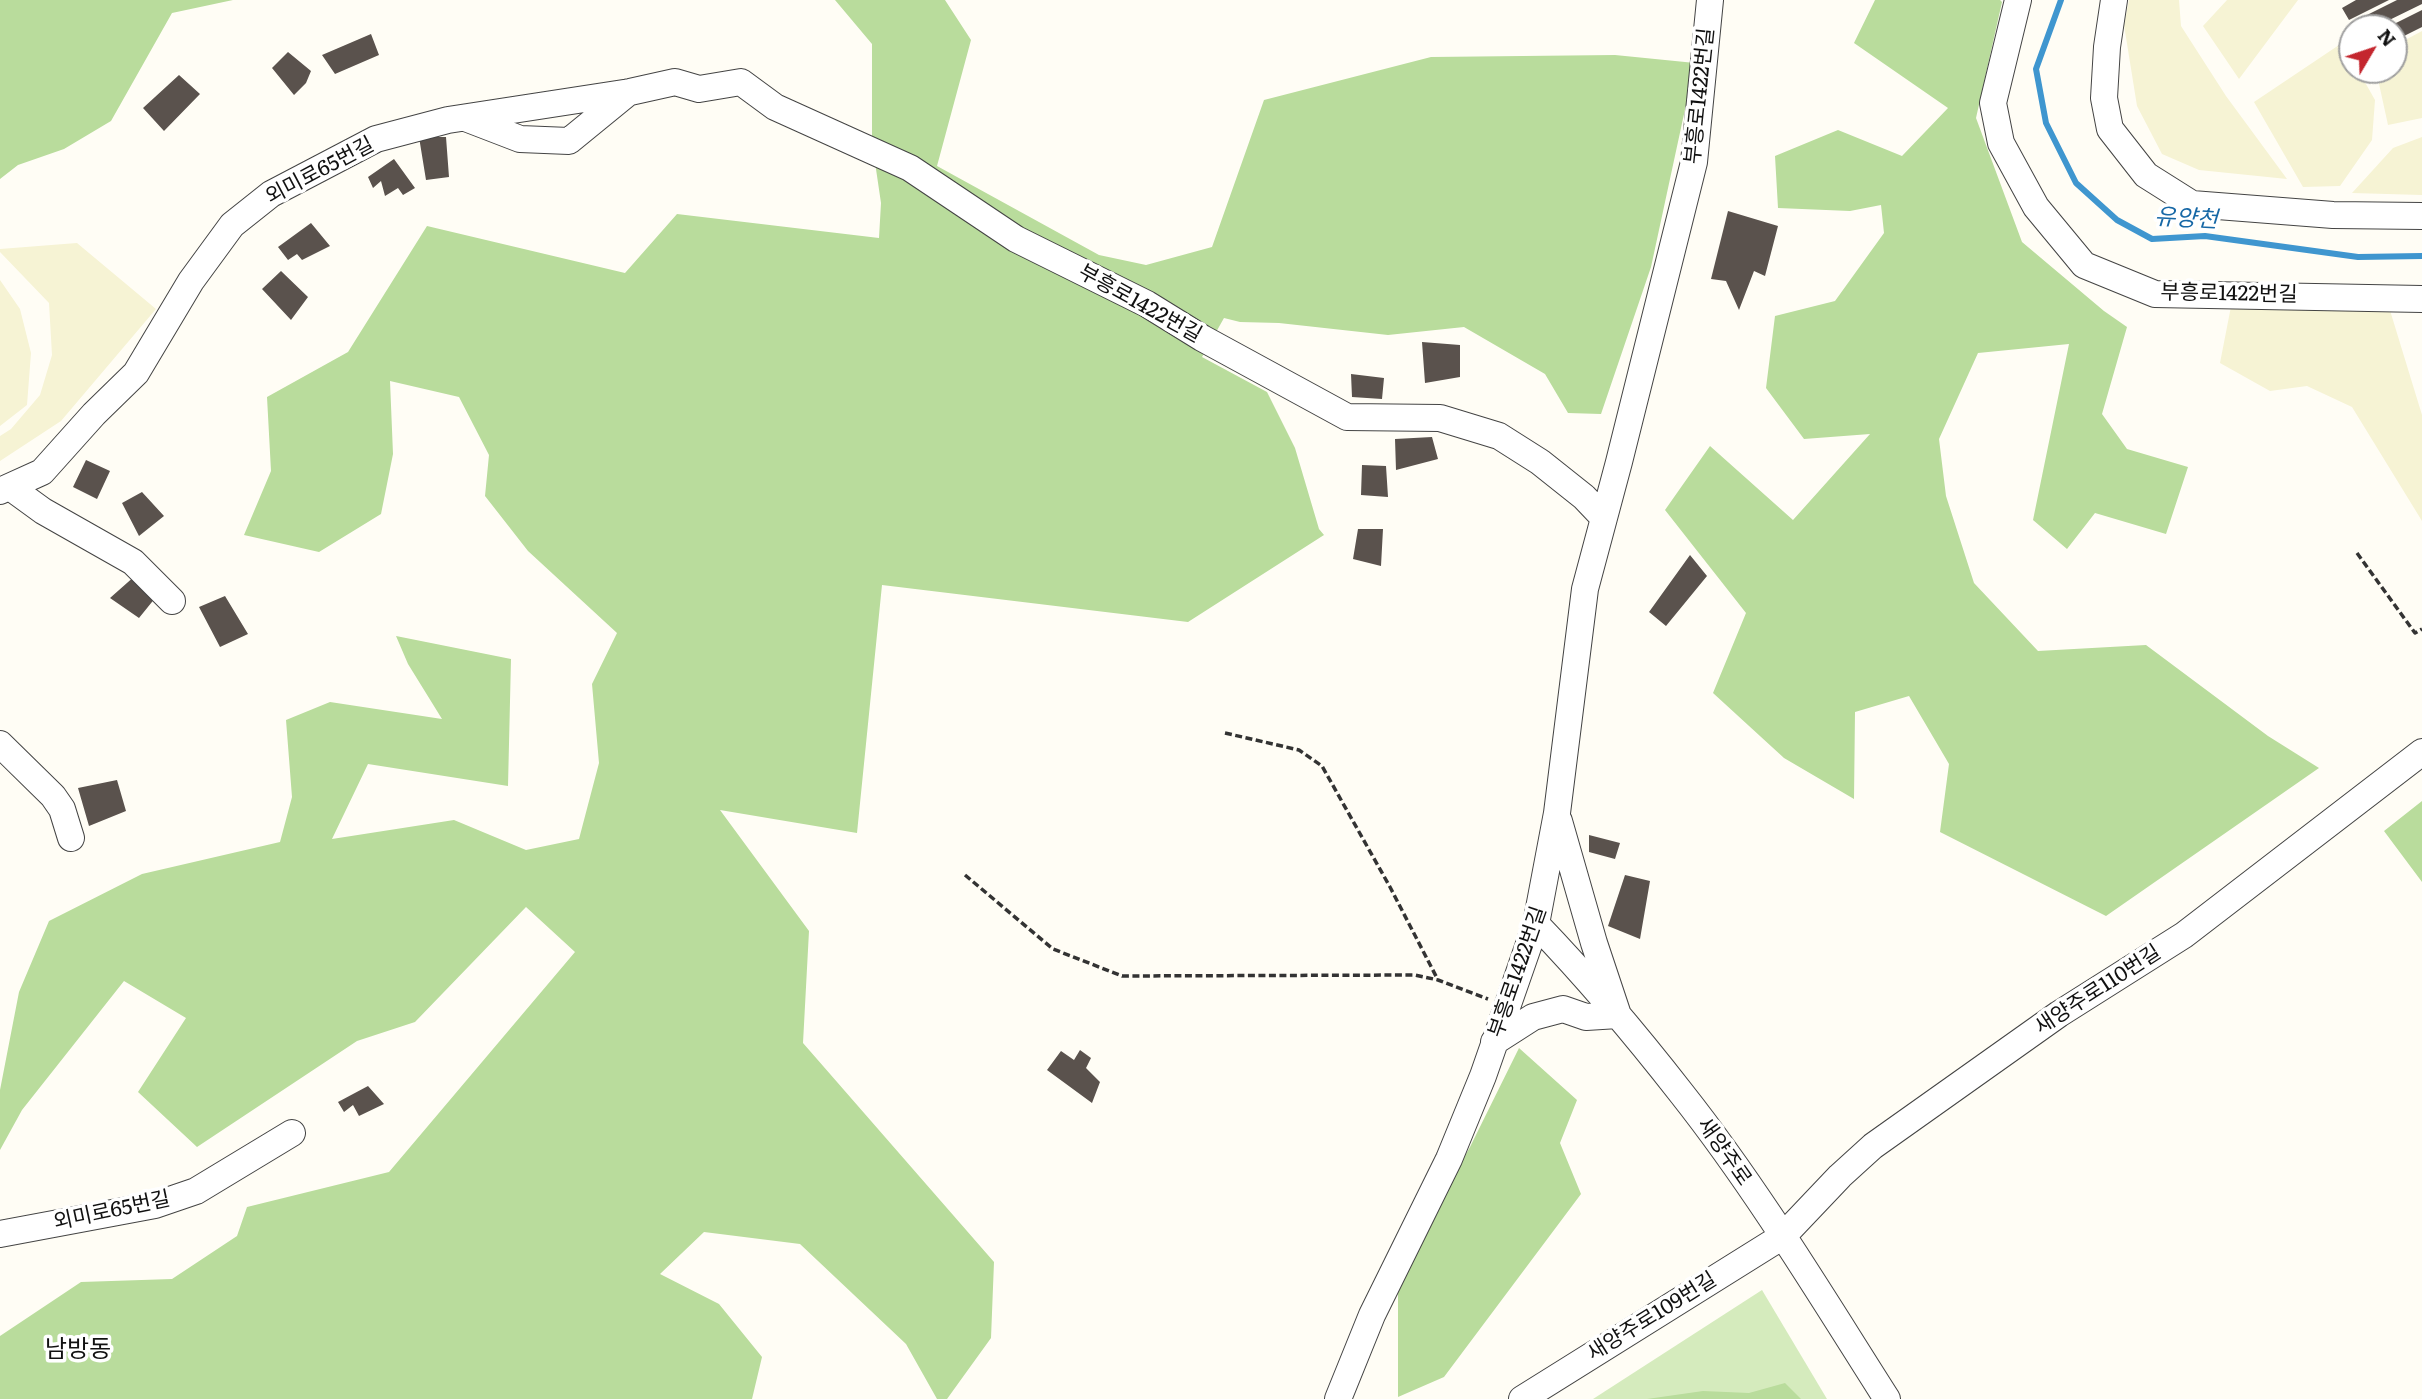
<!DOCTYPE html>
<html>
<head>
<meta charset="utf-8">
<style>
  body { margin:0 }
  #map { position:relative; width:2422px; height:1399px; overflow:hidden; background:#fffdf5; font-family:Literata,serif }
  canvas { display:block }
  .north { position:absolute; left:2338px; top:14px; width:70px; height:70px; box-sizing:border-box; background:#fff; border:2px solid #a0a0a0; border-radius:50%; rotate:51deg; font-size:19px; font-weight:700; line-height:28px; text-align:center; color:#111 }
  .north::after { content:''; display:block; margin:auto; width:24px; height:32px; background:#c4262e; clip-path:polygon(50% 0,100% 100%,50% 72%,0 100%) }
</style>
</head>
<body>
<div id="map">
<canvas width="2422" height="1399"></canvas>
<div class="north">N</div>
</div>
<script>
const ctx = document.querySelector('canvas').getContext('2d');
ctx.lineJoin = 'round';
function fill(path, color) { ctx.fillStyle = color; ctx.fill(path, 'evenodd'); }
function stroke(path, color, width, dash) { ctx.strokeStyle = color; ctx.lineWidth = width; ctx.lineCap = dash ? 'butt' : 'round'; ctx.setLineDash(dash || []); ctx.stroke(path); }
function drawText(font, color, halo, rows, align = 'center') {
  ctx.font = font + ' Literata,"Noto Sans KR",serif'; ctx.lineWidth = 7; ctx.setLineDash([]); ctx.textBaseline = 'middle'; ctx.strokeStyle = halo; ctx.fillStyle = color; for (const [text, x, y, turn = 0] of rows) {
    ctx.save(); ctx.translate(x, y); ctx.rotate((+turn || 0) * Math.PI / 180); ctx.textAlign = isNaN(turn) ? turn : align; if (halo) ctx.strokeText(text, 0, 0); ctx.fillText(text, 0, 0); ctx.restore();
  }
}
fill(new Path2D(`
  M2129 0H2179L2181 26 2226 96 2287 179 2199 170 2162 154 2137 106 2124 25Z
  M2227 0H2298L2239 79 2203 26Z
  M2422 31V118L2388 125 2376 70H2394V46Z
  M2342 43 2352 60V70H2358L2375 100 2372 140 2340 186 2303 187 2254 102Z
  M2422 137V195L2352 193 2393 148Z
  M77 243 156 309 61 421 0 461V436L11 429 40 395 52 355 49 303 0 252V249Z
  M0 280 20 309 31 353 27 405 0 426Z
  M2234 291 2385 294 2422 415V521L2352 407 2307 386 2270 391 2220 363Z`), '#f6f3d4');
fill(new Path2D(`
  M1762 1290 1827 1399H1593Z`), '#d5ebbd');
fill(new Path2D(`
  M0 0H233L172 13 111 121 64 149 18 165 0 179Z
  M835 0H945L971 40 937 166 1099 255 1146 265 1212 247 1264 100 1431 57 1615 55 1695 63 1651 267 1601 414 1568 413 1545 374 1464 327 1388 335 1279 323 1240 322 1224 318 1202 357 1267 392 1295 448 1319 529 1324 535 1188 622 882 585 857 833 720 810 809 931 803 1043 994 1262 991 1338 947 1399H937L906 1344 800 1244 704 1232 660 1274 719 1304 762 1357 752 1399H0V1336L81 1282 172 1279 237 1236 247 1207 389 1172 575 952 526 907 415 1022 357 1041 197 1147 138 1092 186 1018 124 981 22 1110 0 1150V1090L19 992 49 921 142 874 280 842 292 797 286 720 330 702 442 719 408 664 396 636 511 659 508 786 368 764 332 839 454 820 526 850 579 839 599 763 592 684 617 633 528 551 485 496 489 455 459 397 390 381 393 454 381 514 319 552 244 535 271 471 267 397 348 352 427 226 625 273 677 214 879 238 881 203 872 142V44Z
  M1875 0H2000L2002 2 1976 118 2022 242 2104 311 2127 327 2102 414 2127 449 2188 467 2166 534 2095 513 2067 549 2033 520 2069 344 1978 353 1939 439 1946 496 1974 583 2038 651 2146 645 2268 736 2319 768 2106 916 1940 832 1949 764 1909 696 1855 712 1854 799 1784 758 1713 693 1746 613 1665 510 1710 446 1793 520 1870 434 1804 439 1766 388 1775 316 1835 301 1884 233 1881 205 1850 211 1778 208 1775 156 1838 130 1902 156 1948 108 1854 43Z
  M2422 801V882L2384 831Z
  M1519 1048 1577 1100 1560 1143 1581 1194 1444 1377 1398 1397V1270L1470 1147Z
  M1785 1383 1801 1399H1647L1703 1391 1749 1393Z`), '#b9dc9c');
stroke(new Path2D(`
  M2061 0 2036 69 2046 123 2076 183 2117 220 2152 239 2205 236 2358 257 2422 256`), '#3f96cf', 6);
fill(new Path2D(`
  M2356 0H2389L2349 20 2342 8Z
  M2397 0H2422V4L2373 28H2354L2351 23Z
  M2422 10V27L2394 41V28H2386Z
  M371 34 379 55 335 74 322 55Z
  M288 52 311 71 306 83 294 95 272 68Z
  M179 75 200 94 164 131 143 108Z
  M419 137H446L449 177 426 180Z
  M394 159 415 188 403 195 398 188 385 196 381 181 373 188 368 177Z
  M1728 211 1778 226 1765 276 1754 271 1739 310 1726 281 1711 279Z
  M311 223 330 246 302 260 297 254 288 260 278 247Z
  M281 271 308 297 291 320 262 289Z
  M1422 342 1460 345V377L1425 383Z
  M1351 374 1384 378 1382 399 1352 397Z
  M1432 437 1438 459 1396 470 1395 439Z
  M86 460 110 471 97 499 73 487Z
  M1362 465 1386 466 1388 497 1361 495Z
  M142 492 164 516 139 536 122 503Z
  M1358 529H1383L1381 566 1353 559Z
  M1690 555 1707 576 1666 626 1649 612Z
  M136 575 156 597 139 618 110 598Z
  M225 596 248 634 220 647 199 607Z
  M117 780 126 811 89 826 78 788Z
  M1589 835 1620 843 1615 859 1589 852Z
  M1625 875 1650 881 1640 939 1608 926Z
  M1080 1050 1091 1058 1086 1068 1100 1082 1092 1103 1047 1070 1061 1051 1074 1060Z
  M368 1086 384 1104 359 1116 353 1105 344 1112 338 1102Z`), '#5a524d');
const minor = new Path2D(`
  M2018 0 1993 103 2001 143 2036 207 2084 265 2155 294 2422 299
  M2114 0 2107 47 2104 98 2110 129 2146 175 2192 204 2333 215 2422 216
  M468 119 520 139 569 141 629 92
  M10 487 43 511 133 562 172 601
  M0 491 42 472 94 414 136 373 191 281 232 225 271 194 376 139 448 120 630 92 675 82 699 89 741 82 775 107 910 168 1016 239 1147 304 1202 338 1347 417 1440 418 1499 436 1540 462 1584 497 1604 518
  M0 744 53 796 62 809 71 838
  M1536 924C1588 978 1636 1035 1682 1094 1757 1189 1822 1297 1887 1399
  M1494 1042 1533 1017 1563 1009 1586 1017 1618 1015 1594 943 1559 821
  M0 1234 155 1205 196 1191 292 1133
  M1338 1399 1372 1315 1449 1159 1483 1076 1536 924 1557 813 1585 589 1619 462 1694 162 1710 0
  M1522 1399 1783 1236 1840 1176 1873 1146 2059 1014 2184 935 2422 752`);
stroke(minor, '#444', 28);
stroke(new Path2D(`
  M2357 553 2415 633 2422 629
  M1225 733 1299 750 1322 766 1390 887 1438 980
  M965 875 1053 949 1122 976 1415 975 1438 980 1488 999`), '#333', 3.5, [7, 3.5]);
stroke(minor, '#fff', 26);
drawText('21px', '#111', '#fff', [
  ["부흥로1422번길",1700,96,-84],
  ["외미로65번길",320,171,-28],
  ["부흥로1422번길",2229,294,1],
  ["부흥로1422번길",1140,304,29],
  ["부흥로1422번길",1518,972,-71],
  ["새양주로110번길",2098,990,-33],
  ["새양주로",1724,1152,55],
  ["외미로65번길",112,1211,-12],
  ["새양주로109번길",1652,1317,-32]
]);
drawText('italic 23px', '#1768a6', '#fff', [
  ["유양천",2186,219,3]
]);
drawText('24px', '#111', '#fff', [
  ["남방동",78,1350]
]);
</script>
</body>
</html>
